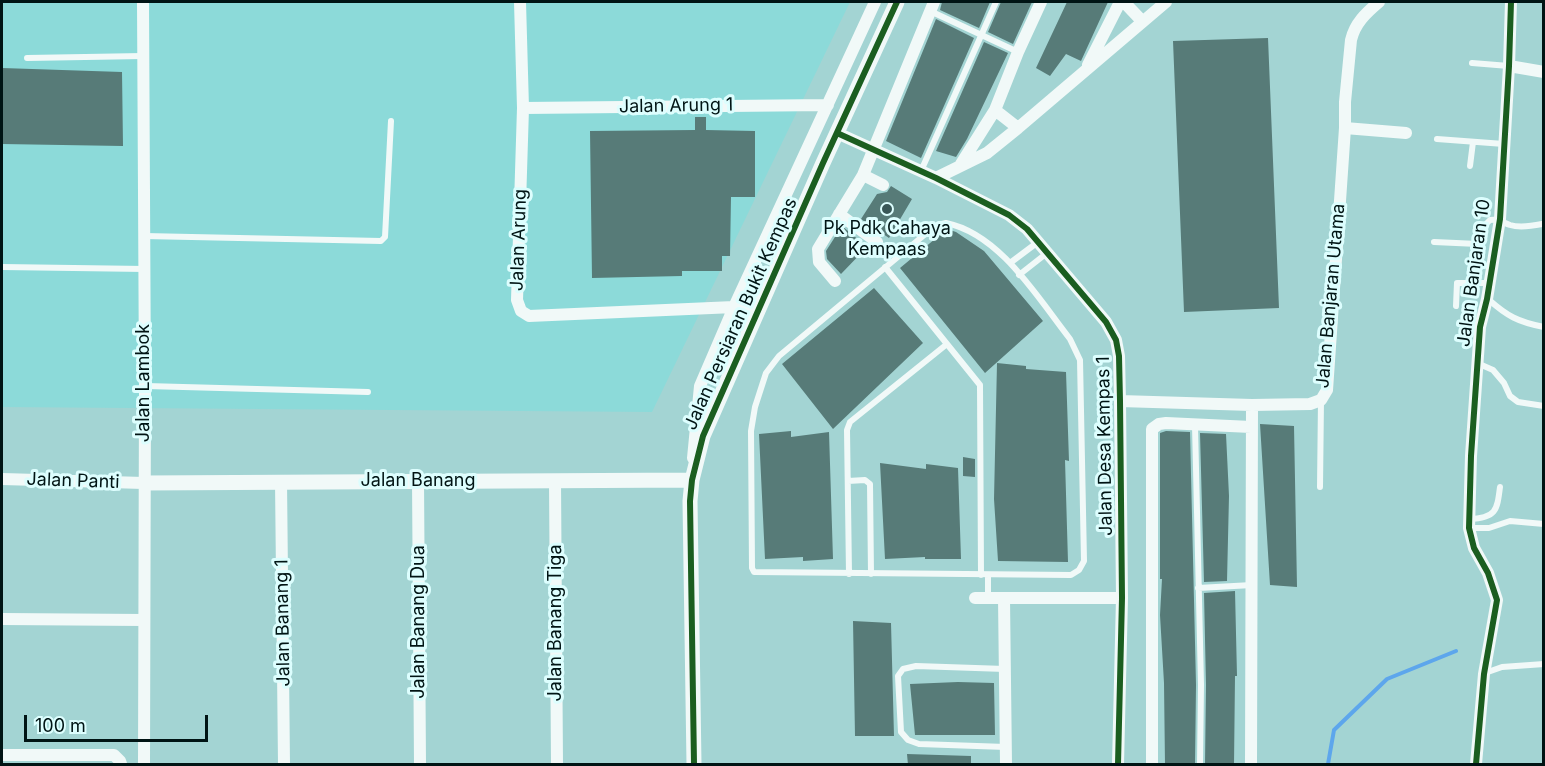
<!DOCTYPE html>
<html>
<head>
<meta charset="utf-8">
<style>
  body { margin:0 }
  #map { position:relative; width:1545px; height:766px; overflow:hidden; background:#a3d4d3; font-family:Inter,sans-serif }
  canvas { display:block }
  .frame { position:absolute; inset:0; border:3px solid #001414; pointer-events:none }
  .scale { position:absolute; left:24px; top:715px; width:184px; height:27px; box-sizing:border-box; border:3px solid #001414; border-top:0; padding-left:8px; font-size:18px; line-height:21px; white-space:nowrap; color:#001414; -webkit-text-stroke:4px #ddfefe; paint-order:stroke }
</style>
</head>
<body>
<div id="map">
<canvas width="1545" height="766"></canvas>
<div class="frame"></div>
<div class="scale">100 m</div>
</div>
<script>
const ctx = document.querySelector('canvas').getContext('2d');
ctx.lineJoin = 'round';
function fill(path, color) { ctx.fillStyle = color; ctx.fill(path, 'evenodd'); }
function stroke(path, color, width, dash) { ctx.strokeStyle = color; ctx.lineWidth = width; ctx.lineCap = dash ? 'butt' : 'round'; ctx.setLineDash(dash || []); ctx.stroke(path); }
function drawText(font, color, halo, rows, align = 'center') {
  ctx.font = font + ' Inter,sans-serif'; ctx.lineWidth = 6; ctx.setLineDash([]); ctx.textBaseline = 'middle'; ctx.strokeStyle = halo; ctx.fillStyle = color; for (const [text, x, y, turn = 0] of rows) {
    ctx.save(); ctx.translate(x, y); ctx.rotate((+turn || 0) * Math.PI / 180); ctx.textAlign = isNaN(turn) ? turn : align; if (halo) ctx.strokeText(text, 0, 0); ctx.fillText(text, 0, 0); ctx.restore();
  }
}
fill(new Path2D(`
  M2 2H850L652 412 2 407Z`), '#8cdad9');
stroke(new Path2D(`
  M1328 764 1334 730 1387 679 1456 651`), '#5da6ec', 4);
fill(new Path2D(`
  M942 2H990L979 28 940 10Z
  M1001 2H1032L1013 44 988 32Z
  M1067 2H1108L1081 61 1066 54 1050 76 1036 68Z
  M936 19 974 38 921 158 886 141Z
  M1268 38 1279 308 1184 312 1173 41Z
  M984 42 1008 53 967 139 956 157 936 151Z
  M2 68 122 72 123 146 2 144Z
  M695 117H706V130L755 131V197H731L730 256H722V271H682V276L592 278 590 131 695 130Z
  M891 186 912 199 889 238 861 219 877 194 887 192Z
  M842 226 867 247 841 274 827 259 826 251Z
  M947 229 956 232 984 251 1043 321 985 373 900 268Z
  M874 288 923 343 833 429 782 364Z
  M997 363 1026 366V369L1066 372 1069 461 1065 460 1068 562 998 561 994 499Z
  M1260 424 1294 426 1297 587 1270 585Z
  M791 431V437L829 432 833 559 803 561V557L765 559 759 434Z
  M1166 431 1190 432 1196 685 1195 765H1165L1164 683 1160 615 1162 579H1160V433Z
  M1200 433 1226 434 1229 496 1227 581 1204 582Z
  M963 457 975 459V477L963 476Z
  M880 463 926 469V464L958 468 961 559H925V557L885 559Z
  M1235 591 1237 676H1235L1234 765H1205L1206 685 1204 593Z
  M853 621 891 623 894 736H855Z
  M958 682 994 683 995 735H915L910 684Z
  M907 754 971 756V765H908Z`), '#577b78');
stroke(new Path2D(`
  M930 11 1018 52
  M27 58 143 56
  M1472 63 1509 66
  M1437 139 1504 144
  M1470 166 1473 142
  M921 171 996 2
  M946 223C1000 234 1037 297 1070 339L1080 360 1084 561 1079 570 1071 575 754 572 752 568 751 431 755 407 766 373 779 356 935 226Z
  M144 236 381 241 385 237 391 121
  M1434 242 1478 244 1481 242 1484 226 1490 220C1500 219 1502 222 1510 225 1520 228 1532 226 1542 224
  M1010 263 1038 242
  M2 267 145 269
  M885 267 980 385 981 575
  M1019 275 1047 253
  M1488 299C1507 316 1518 322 1544 327
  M1456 306 1457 283H1489
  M1477 363 1493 370 1504 383 1510 396 1518 402 1544 406
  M146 386 368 392
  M1195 425 1201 685 1200 764
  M848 481 865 480 870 484 871 574
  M1320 487 1321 400
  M1469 519C1496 518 1497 511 1500 487
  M1470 528H1489L1510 521 1544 524
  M849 574 847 430 850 422 947 344
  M988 575V598
  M1198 588 1252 585
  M1005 669 916 666 903 669 898 676 901 732 908 740 919 744 1006 747
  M1485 673 1502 667 1544 664`), '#f1f9f8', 6);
stroke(new Path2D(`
  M143 2 145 386 144 764
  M520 2 523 108 517 300 521 311 529 316 734 307 759 311
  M1124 2 1142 21
  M1088 65 1120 2
  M1509 66 1544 72
  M523 108 828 105
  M995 110 1018 128
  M1345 128 1406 133
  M837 133 936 178 1009 215 1027 229 1106 322 1116 340 1119 356 1120 401 1122 598 1118 764
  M961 164 995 110 1018 52 1041 2
  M936 178 987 153 1018 128 1166 2
  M883 185 863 175 934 2
  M839 214 877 242
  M835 281 819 262 818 249 863 175
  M1120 401 1252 405 1310 404 1321 400 1327 390 1345 128V102L1351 40C1355 23 1366 13 1379 2
  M693 458 700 386 734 307 875 2
  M2 479 144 483
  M418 480 420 764
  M281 481 284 764
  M555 481 557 764
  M975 598H1122
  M1004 598 1006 764
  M2 619 144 620
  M2 755H114L120 761 121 764
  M1152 764V429L1159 424 1166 423 1251 427
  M1251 764 1252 405
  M1476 764 1484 674 1497 600 1488 573 1474 548 1469 528 1471 456 1480 327 1487 299 1500 219 1509 66 1511 2`), '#f1f9f8', 12);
stroke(new Path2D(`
  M144 483 692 480
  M694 764 690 501 692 480 703 436 823 163 897 2`), '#f1f9f8', 15);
stroke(new Path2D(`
  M837 133 936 178 1009 215 1027 229 1106 322 1116 340 1119 356 1120 401 1122 598 1118 764
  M694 764 690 501 692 480 703 436 823 163 897 2
  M1476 764 1484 674 1497 600 1488 573 1474 548 1469 528 1471 456 1480 327 1487 299 1500 219 1509 66 1511 2`), '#1b5e20', 6);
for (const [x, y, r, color] of [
  [887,209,6,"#395757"]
]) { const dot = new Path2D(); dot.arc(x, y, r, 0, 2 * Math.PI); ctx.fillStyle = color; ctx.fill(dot); stroke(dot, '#ddfefe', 2); }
drawText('18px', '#001414', '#ddfefe', [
  ["Jalan Arung 1",676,106,-1],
  ["Jalan Arung",519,240,-88],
  ["Jalan Banjaran 10",1474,273,-82],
  ["Jalan Banjaran Utama",1331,296,-85],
  ["Jalan Persiaran Bukit Kempas",741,314,-66],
  ["Jalan Lambok",144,383,-90],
  ["Jalan Desa Kempas 1",1105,446,-91],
  ["Jalan Panti",73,481,2],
  ["Jalan Banang",418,481],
  ["Jalan Banang Dua",419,622,-90],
  ["Jalan Banang 1",283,623,-91],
  ["Jalan Banang Tiga",556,623,-90]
]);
drawText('18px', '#001414', '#ddfefe', [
  ["Pk Pdk Cahaya",887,229],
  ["Kempaas",887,250]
]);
</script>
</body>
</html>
